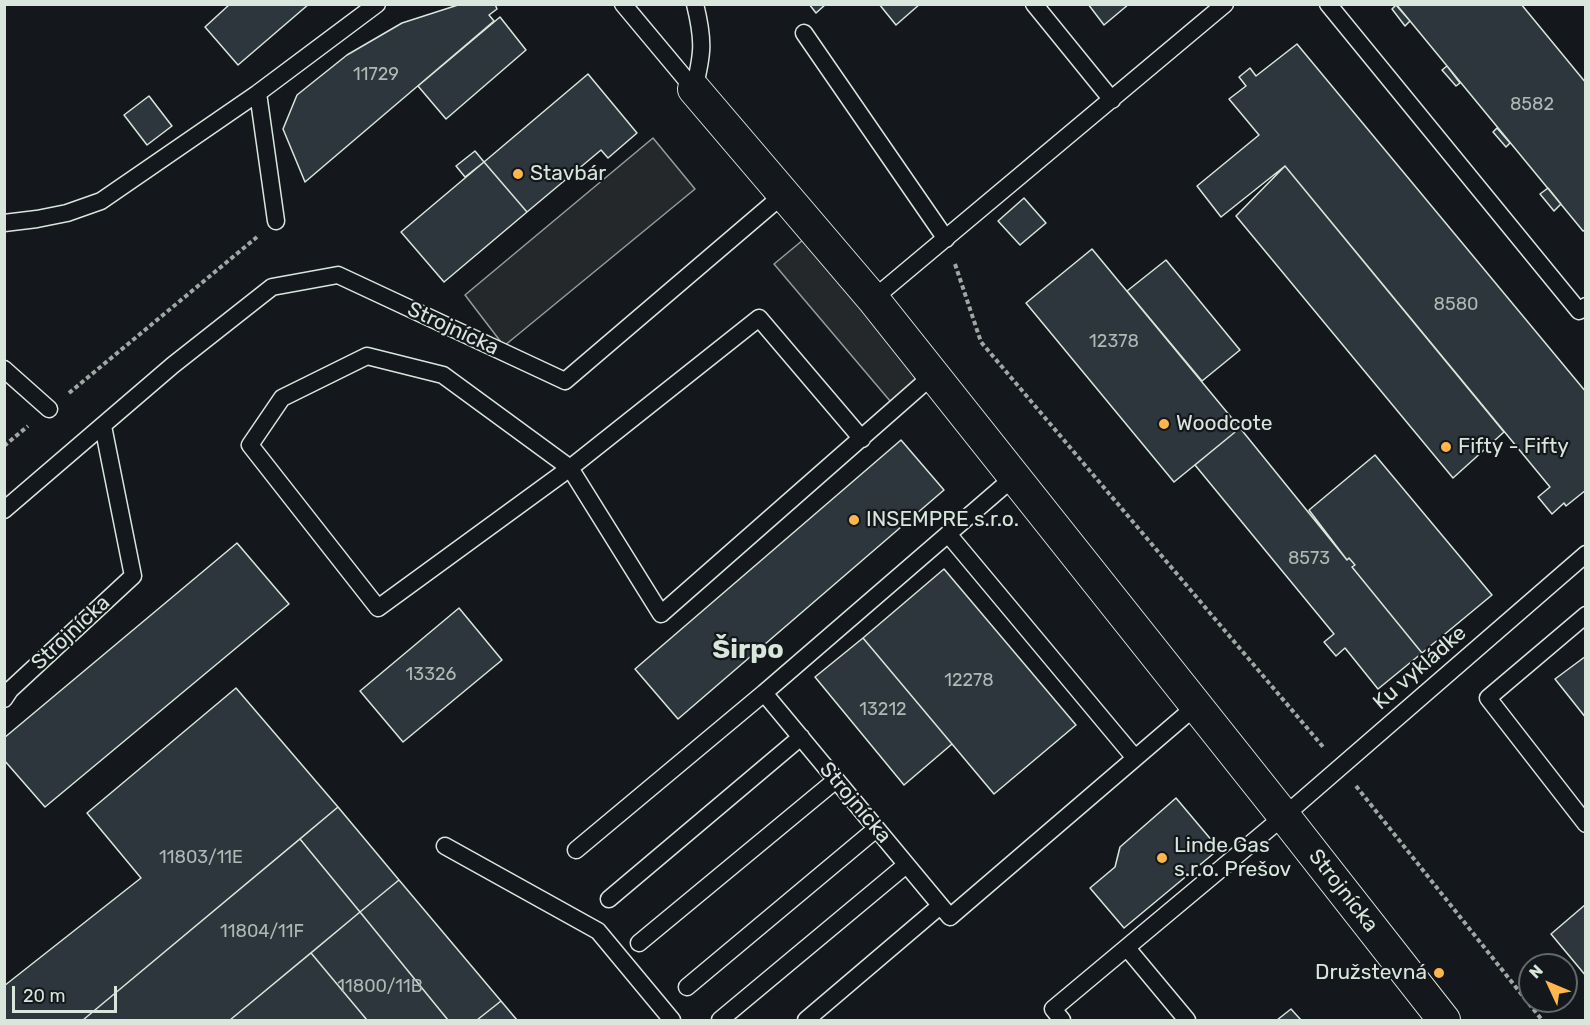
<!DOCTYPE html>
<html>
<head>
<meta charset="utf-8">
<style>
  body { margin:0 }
  #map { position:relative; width:1590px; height:1025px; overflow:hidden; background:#14181c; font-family:Rubik,sans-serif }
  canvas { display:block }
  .frame { position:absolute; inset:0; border:6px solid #d8e6dc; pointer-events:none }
  .north { position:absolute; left:1518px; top:953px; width:60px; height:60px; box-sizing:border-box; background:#14181c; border:2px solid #626a69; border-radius:50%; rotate:314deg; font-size:16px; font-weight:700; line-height:24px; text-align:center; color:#d8e6dc }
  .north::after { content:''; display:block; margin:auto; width:21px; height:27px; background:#ffb74d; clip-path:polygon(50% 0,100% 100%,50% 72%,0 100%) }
  .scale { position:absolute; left:12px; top:986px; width:105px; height:27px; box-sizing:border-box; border:3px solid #d8e6dc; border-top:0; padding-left:8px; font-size:18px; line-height:21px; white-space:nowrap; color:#d8e6dc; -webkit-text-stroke:4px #14181c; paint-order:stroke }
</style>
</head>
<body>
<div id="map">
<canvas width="1590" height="1025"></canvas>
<div class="frame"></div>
<div class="north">N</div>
<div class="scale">20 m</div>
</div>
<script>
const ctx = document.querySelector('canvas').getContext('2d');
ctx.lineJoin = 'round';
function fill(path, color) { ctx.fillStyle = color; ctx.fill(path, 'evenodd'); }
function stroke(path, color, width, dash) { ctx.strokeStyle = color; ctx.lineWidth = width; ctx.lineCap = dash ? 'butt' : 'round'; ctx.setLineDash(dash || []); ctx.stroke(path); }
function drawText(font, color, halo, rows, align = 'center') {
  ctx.font = font + ' Rubik,sans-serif'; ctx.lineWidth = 4.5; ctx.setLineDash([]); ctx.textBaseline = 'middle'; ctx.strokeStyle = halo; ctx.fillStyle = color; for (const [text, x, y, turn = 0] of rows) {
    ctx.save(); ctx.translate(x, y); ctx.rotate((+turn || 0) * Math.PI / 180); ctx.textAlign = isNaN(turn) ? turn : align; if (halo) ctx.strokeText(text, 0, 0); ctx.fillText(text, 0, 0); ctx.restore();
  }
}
const parking = new Path2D(`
  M653 138 695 189 504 346 465 295Z
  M815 230 933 375 896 408 774 264Z`);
fill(parking, '#24282b');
stroke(parking, '#939e99', 1.5);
const building = new Path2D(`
  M230 4H309L238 65 205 27Z
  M495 4 497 9 489 15 494 21 305 182 283 129 297 95 347 55 402 23 458 5Z
  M809 4H826L816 13Z
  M879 4H920L896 25Z
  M1088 4H1129L1104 25Z
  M1396 4H1521L1586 83V230L1583 231Z
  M1396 5 1410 21 1405 26 1392 9Z
  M500 17 526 50 446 119 418 86Z
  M1297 44 1586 392V490L1566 506 1564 503 1552 514 1538 497 1550 487 1285 166 1221 217 1197 186 1259 135 1229 99 1246 86 1239 77 1250 68 1256 76Z
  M1447 66 1460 83 1456 86 1442 70Z
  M588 74 637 133 608 158 601 150 527 212 484 162Z
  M149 96 172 126 147 145 124 115Z
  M1497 128 1510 143 1506 147 1493 132Z
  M475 151 484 162 465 177 456 166Z
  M484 162 527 212 444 282 401 232Z
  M1285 166 1504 432 1453 478 1236 216Z
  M1548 188 1561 204 1554 211 1540 194Z
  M1024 198 1046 223 1020 245 998 221Z
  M1092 249 1240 428 1174 482 1026 303Z
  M1166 260 1240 350 1202 381 1127 291Z
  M1240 428 1347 560 1349 558 1355 565 1352 567 1422 653 1378 689 1345 648 1336 656 1324 642 1334 634 1195 465Z
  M901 440 944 490 678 719 635 669Z
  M1375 455 1492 595 1422 653 1352 567 1355 565 1349 558 1347 560 1309 510Z
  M237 543 289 604 45 807 4 760V738Z
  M944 569 1076 725 994 794 863 638Z
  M459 608 502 660 403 742 360 691Z
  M863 638 952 744 904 785 815 677Z
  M1586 656V718L1555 679Z
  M236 688 338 807 83 1020H4V986L141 878 87 813Z
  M1176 798 1219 849 1124 928 1090 888 1115 867 1120 847Z
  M338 807 399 880 360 912 300 839Z
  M300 839 360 912 230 1020H83Z
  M399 880 501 1001 477 1020H448L360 912Z
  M1586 904V976L1551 934Z
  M360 912 448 1020H367L311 953Z
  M311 953 367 1020H230Z
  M501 1001 517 1020H477Z
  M1291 1009 1301 1020H1277Z`);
fill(building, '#2c363c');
stroke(building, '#d8e6dc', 1.5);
const service = new Path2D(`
  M623 4 694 89
  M1034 4 1112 100
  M1328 4 1579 311 1586 306
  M804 33 946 239
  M694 89C703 53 704 41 695 4
  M276 221 258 93 377 4
  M4 223 37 219 67 213 101 201 258 93
  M873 299 1225 4
  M4 369 49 409
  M862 439 759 318 570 468 378 608 250 445 282 398 367 356 443 375 570 468 661 614 933 375
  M1014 477 764 693 950 917 1196 706
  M4 510 173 365 272 287 338 275 565 381 784 194
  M948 534 1135 758
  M1586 615 1488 698 1586 824
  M4 699 10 690 133 576 103 426
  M445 846 598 931 672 1020
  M576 850 764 693
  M609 899 801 737
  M639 943 836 780
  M1127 948 1187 1020
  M687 987 876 829
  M720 1020 906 865
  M806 1020 940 906
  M1062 1020 1053 1009 1284 816 1586 554`);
const minor = new Path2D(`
  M694 89 873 299 1284 816 1444 1020`);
stroke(service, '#d8e6dc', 19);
stroke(minor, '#d8e6dc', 34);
stroke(new Path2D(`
  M955 264 981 342 1324 748
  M69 393 257 237
  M4 446 28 426
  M1356 786 1542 1020`), '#9da8a2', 4, [4.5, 3]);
stroke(service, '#14181c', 16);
stroke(minor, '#14181c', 32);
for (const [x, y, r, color] of [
  [518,174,6,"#ffb74d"],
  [1164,424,6,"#ffb74d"],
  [1446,447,6,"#ffb74d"],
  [854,520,6,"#ffb74d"],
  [1162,858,6,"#ffb74d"],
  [1439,973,6,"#ffb74d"]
]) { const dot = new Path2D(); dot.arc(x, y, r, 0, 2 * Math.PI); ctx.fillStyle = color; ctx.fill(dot); stroke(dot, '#14181c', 2); }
drawText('18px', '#adbab4', null, [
  ["11729",376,75],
  ["8582",1532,105],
  ["8580",1456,305],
  ["12378",1114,342],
  ["8573",1309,559],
  ["13326",431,675],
  ["12278",969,681],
  ["13212",883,710],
  ["11803/11E",201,858],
  ["11804/11F",262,932],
  ["11800/11B",380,987]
]);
drawText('21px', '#d8e6dc', '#14181c', [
  ["Stavbár",530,174],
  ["Woodcote",1176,424],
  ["Fifty - Fifty",1458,447],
  ["INSEMPRE s.r.o.",866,520],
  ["Linde Gas",1174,846],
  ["s.r.o. Prešov",1174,870],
  ["Družstevná",1427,973,"right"]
], 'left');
drawText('21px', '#d8e6dc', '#14181c', [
  ["Strojnícka",453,329,25],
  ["Strojnícka",71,633,-43],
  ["Ku vykládke",1420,668,-41],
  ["Strojnícka",855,803,50],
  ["Strojnícka",1343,891,52]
]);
drawText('bold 27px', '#d8e6dc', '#14181c', [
  ["Širpo",748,650]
]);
</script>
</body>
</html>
